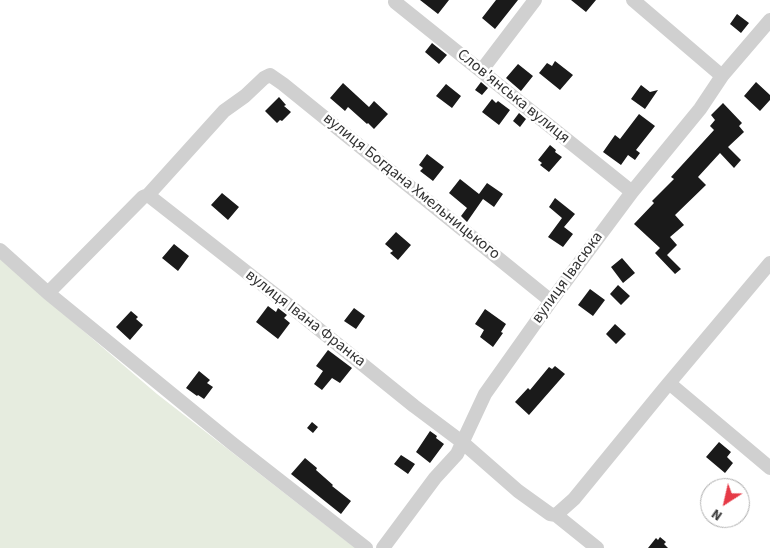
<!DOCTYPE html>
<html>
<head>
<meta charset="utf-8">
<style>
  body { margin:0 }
  #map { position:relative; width:770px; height:548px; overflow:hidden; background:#fff; font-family:"Source Sans 3",sans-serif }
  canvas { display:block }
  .north { position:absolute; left:700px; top:478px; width:50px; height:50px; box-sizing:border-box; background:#fff; border:1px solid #adadad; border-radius:50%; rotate:215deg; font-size:14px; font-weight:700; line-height:20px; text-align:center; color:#333 }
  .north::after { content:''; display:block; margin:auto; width:18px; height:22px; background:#e63946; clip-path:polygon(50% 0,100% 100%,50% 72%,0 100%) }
</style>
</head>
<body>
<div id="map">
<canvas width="770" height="548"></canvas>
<div class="north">N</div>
</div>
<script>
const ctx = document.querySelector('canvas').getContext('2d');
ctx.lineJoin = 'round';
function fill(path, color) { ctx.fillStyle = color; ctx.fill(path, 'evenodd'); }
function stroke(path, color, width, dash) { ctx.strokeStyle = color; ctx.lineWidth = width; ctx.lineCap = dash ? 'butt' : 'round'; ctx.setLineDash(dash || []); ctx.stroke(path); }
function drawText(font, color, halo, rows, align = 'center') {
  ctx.font = font + ' "Source Sans 3",sans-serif'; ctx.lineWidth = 5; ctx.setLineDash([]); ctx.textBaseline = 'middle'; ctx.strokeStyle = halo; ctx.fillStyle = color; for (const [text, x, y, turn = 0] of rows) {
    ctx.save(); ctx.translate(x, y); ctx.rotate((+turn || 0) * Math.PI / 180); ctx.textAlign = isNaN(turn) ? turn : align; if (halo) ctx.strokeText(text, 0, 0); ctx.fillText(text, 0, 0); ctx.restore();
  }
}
fill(new Path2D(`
  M0 257 17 274 157 394 355 548H0Z`), '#e6ecdf');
fill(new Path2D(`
  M420 0H449L438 14Z
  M496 0H518L495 29 482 18Z
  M571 0H596L586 12Z
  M737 14 749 23 741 33 730 24Z
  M432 43 447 55 439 64 425 52Z
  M555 61 573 75 560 90 539 73 547 63 552 66Z
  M518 64 533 76 521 91 506 78Z
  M481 82 488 88 482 95 475 90Z
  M756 82 770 95V100L760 111 744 96Z
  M343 83 369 107 374 101 388 114 374 129 368 123 367 124 348 107 345 111 330 98Z
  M446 84 461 96 452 108 436 96Z
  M641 85 650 92 658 90 645 109 631 99Z
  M279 97 286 105 284 106 291 112 282 121 280 120 277 123 265 111Z
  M492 99 496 103 498 101 510 110 499 125 482 112Z
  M723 103 742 123 739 126 744 132 728 147 741 160 734 168 720 153 698 177 706 185 675 215 684 225 670 237 677 245 667 255 681 269 675 274 655 253 660 248 634 224 654 203 652 201 674 179 671 177 714 130 710 126 715 120 711 115Z
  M519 113 526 119 520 127 513 121Z
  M639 114 655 126 636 150 640 153 635 160 628 155 621 165 603 152 615 135 620 139Z
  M550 145 556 150 555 152 562 157 549 172 540 165 542 163 538 160Z
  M427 154 444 167 433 181 420 171 423 168 419 165Z
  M460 179 479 194 487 183 503 194 494 207 483 199 467 222 461 216 467 208 449 193Z
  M222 193 239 207 228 220 211 205Z
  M555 198 575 214 564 227 573 234 563 247 548 237 562 218 549 207Z
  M396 232 411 245 398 260 390 253 393 251 385 244Z
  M174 244 189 256 178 271 162 258Z
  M622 258 635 273 623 283 611 267Z
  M618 285 630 296 621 305 610 294Z
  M590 289 605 300 593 316 578 305Z
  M268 306 276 312 278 308 287 315 284 318 290 323 278 339 256 322Z
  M354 308 365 316 356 329 344 321Z
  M485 309 506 324 501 332 503 333 493 347 480 337 484 330 475 324Z
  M131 311 138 317 136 319 143 325 130 340 116 327Z
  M615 324 626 334 616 344 606 334Z
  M328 350 352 368 340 383 332 378 322 390 314 384 323 371 316 366Z
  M555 366 565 374 529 415 515 402 528 388 530 390 549 367 552 369Z
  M199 371 210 380 207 383 213 387 204 399 198 395 197 396 186 388Z
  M312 422 318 427 313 433 307 428Z
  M430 431 437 436 436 438 444 444 430 463 416 452Z
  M719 442 731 452 727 457 733 463 725 473 706 457Z
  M401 455 415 464 408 474 394 464Z
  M305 458 317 468 316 470 333 485 332 486 351 501 341 514 291 474Z
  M660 537 666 542 664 544 668 548H648L656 538 658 540Z`), '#1a1a1a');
stroke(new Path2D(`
  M633 0 722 76
  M395 2 632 192
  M481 71 535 0
  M148 195 300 314 414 406 462 442 518 491 550 514 556 515 597 548
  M0 250 48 293
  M669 383 770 468
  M556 515 574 499 664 389 770 263
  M366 548 233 444 48 293 143 197 148 195 224 111 245 96 264 78 270 75 283 84 551 301
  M383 548 435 478 457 454 485 394 551 301 632 192 700 109 722 76 770 20`), '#d0d0d0', 14);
drawText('16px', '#333', '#fff', [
  ["Слов'янська вулиця",513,97,39],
  ["вулиця Богдана Хмельницького",411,187,39],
  ["вулиця Івасюка",568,278,-54],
  ["вулиця Івана Франка",305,319,38]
]);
</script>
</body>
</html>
